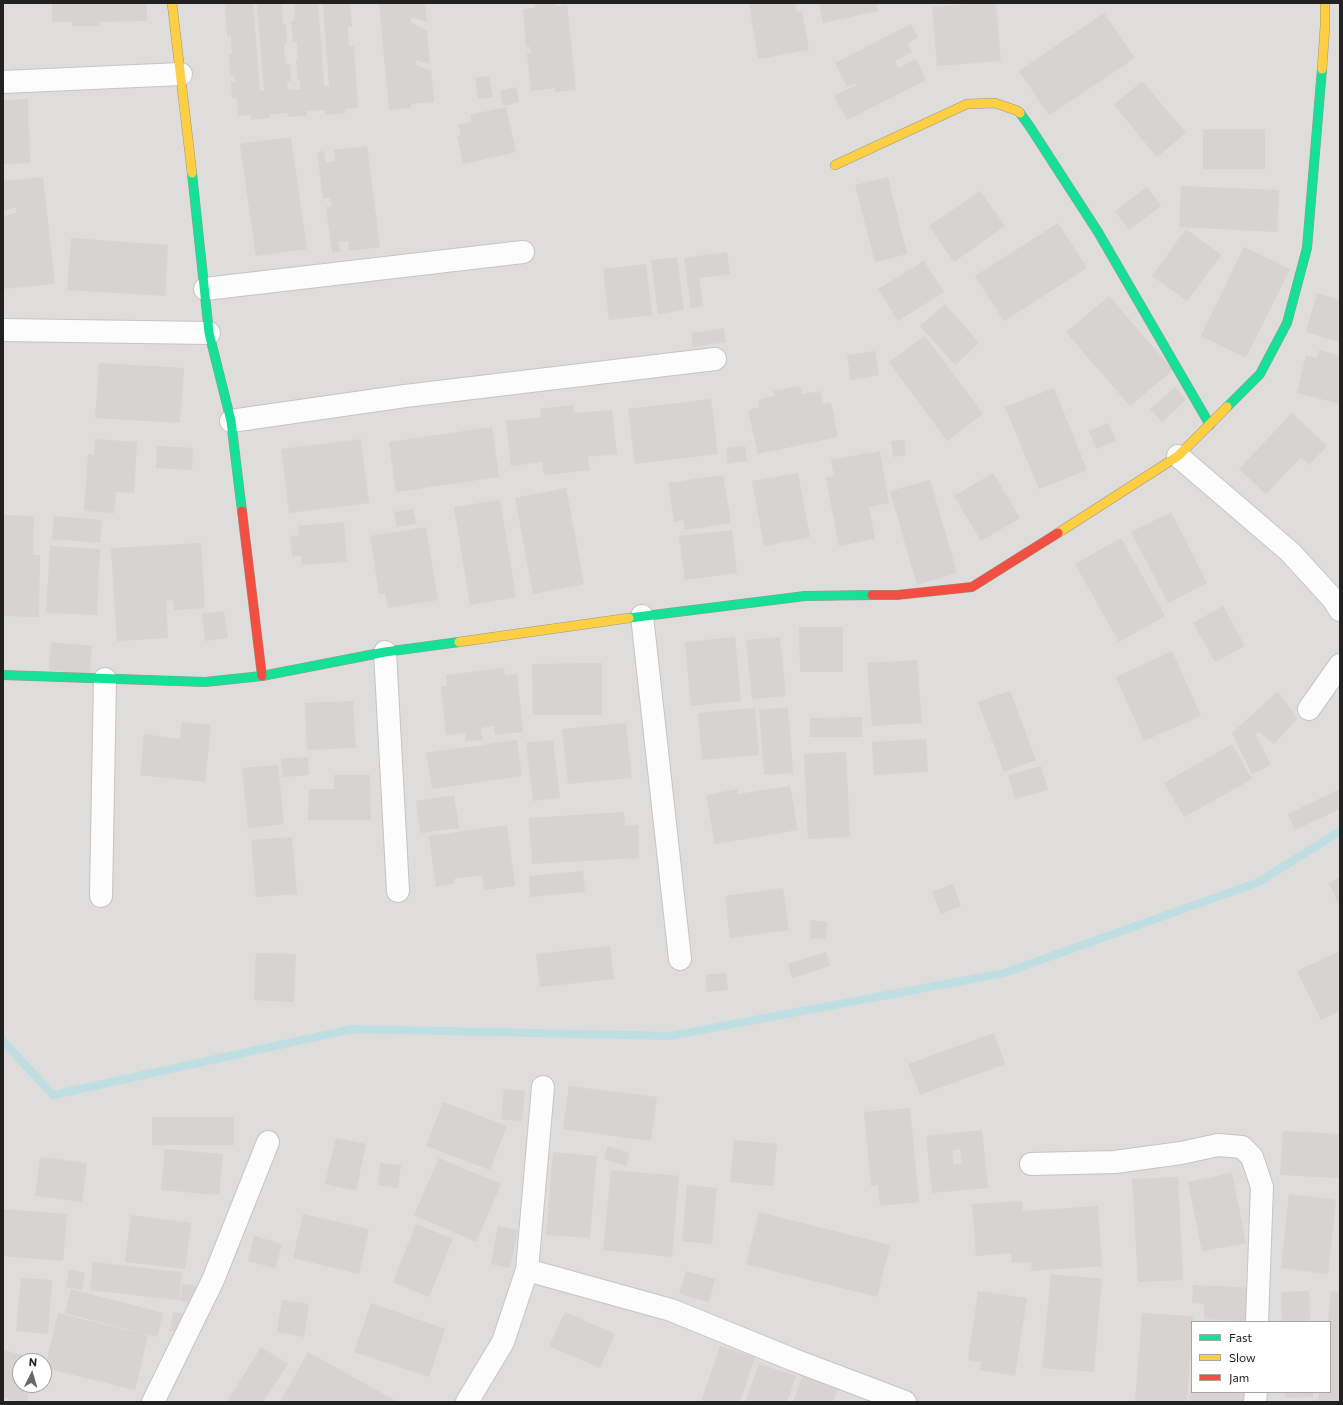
<!DOCTYPE html>
<html>
<head>
<meta charset="utf-8">
<style>
  body { margin:0 }
  #map { position:relative; width:1343px; height:1405px; overflow:hidden; background:#efedea; font-family:Commissioner,sans-serif }
  canvas { display:block }
  .frame { position:absolute; inset:0; border:4px solid #212121; pointer-events:none }
  .legend { position:absolute; left:1191px; top:1321px; width:140px; height:72px; box-sizing:border-box; background:#fff; border:1px solid #a6a6a6; margin:0; padding:5px 7px; list-style:none; font-size:12px; color:#212121 }
  .legend li { display:flex; align-items:center; gap:8px; height:20px }
  .legend b { width:20px; border:1px solid #a6a6a6 }
  .north { position:absolute; left:12px; top:1353px; width:40px; height:40px; box-sizing:border-box; background:#fff; border:1px solid #a6a6a6; border-radius:50%; rotate:5deg; font-size:11px; font-weight:700; line-height:16px; text-align:center; color:#212121 }
  .north::after { content:''; display:block; margin:auto; width:14px; height:18px; background:#696867; clip-path:polygon(50% 0,100% 100%,50% 72%,0 100%) }
</style>
</head>
<body>
<div id="map">
<canvas width="1343" height="1405"></canvas>
<div class="frame"></div>
<ul class="legend">
<li><b style="height:5px;background:#16e098"></b>Fast</li>
<li><b style="height:5px;background:#ffcf43"></b>Slow</li>
<li><b style="height:5px;background:#f24e42"></b>Jam</li>
</ul>
<div class="north">N</div>
</div>
<script>
const ctx = document.querySelector('canvas').getContext('2d');
ctx.lineJoin = 'round';
function fill(path, color) { ctx.fillStyle = color; ctx.fill(path, 'evenodd'); }
function stroke(path, color, width, dash) { ctx.strokeStyle = color; ctx.lineWidth = width; ctx.lineCap = dash ? 'butt' : 'round'; ctx.setLineDash(dash || []); ctx.stroke(path); }
fill(new Path2D(`
  M3 3H1340V1402H3ZM1192 1322H1330V1392H1192ZM20 1361H44V1385H20Z`), '#dedddb');
stroke(new Path2D(`
  M3 1041 53 1095 352 1029 670 1036 1004 973 1259 882 1340 831`), '#bedee2', 8);
fill(new Path2D(`
  M52 3H147V21L99 22V26H73L72 22H52Z
  M225 3H253L260 91H264L257 3H282L283 24 286 23 287 43 284 44 286 64H290L291 81H287L288 90 300 89V80H298L296 60H298L297 42H293L291 21H295L294 3H318L324 86H329L323 3H350L352 27H348L349 47 354 46 358 108 345 109V113L325 115V110L306 111 307 116 288 117V113L270 114V118L251 120V115L238 116 237 98H232L231 82H235L234 75H230L229 55 232 54 231 36 227 37Z
  M379 3H425L427 22 412 17 410 22 427 31 430 64 416 60 415 65 431 70 434 102 411 104V108L389 110Z
  M535 3H555L556 6 567 5 576 90 555 92V88L531 91 527 53H531L530 47H526L523 9 535 8Z
  M749 3H795L797 12 802 11 809 50 758 59Z
  M819 3H876L878 11 823 23Z
  M984 3H996L1001 61 937 66 932 7Z
  M1104 13 1135 58 1049 115 1019 71Z
  M911 24 918 38 907 43 912 52 895 61 898 68 916 59 926 80 847 120 834 96 856 85 855 83 847 87 835 63Z
  M489 76 493 97 478 99 475 78Z
  M1142 81 1186 133 1157 157 1114 105Z
  M516 87 519 102 503 106 500 91Z
  M28 99 30 163 3 164V100Z
  M506 107 516 152 463 164 457 136 461 135 458 125 472 122 470 115Z
  M1203 129H1265V169H1203Z
  M291 137 307 249 256 256 240 144Z
  M367 146 380 247 349 251 348 241 338 242 340 252 332 253 326 207H332L330 198 323 199 317 152 324 151 326 163 335 161 334 150Z
  M43 177 55 284 3 289V217L17 212 16 207 3 211V181Z
  M888 177 907 254 875 262 855 185Z
  M1181 186 1279 190 1277 232 1179 227Z
  M1147 187 1161 206 1129 230 1115 211Z
  M980 191 1005 226 954 262 929 226Z
  M1058 223 1087 268 1004 321 975 276Z
  M1186 229 1221 255 1187 301 1152 276Z
  M71 238 168 245 165 296 67 290Z
  M1244 247 1290 269 1246 358 1201 336Z
  M727 252 730 274 699 278 703 306 691 308 684 258Z
  M677 257 684 310 658 314 651 260Z
  M924 261 944 292 898 321 878 289Z
  M646 264 652 315 609 320 603 269Z
  M1317 293 1340 300V342L1306 332Z
  M1109 296 1173 370 1130 406 1066 332Z
  M945 304 979 343 955 365 920 326Z
  M724 328 726 342 693 347 691 333Z
  M925 336 983 414 947 441 889 362Z
  M1319 350 1340 356V404L1297 393 1306 355 1317 358Z
  M875 351 879 375 851 380 847 355Z
  M99 363 184 368 180 423 95 418Z
  M800 386 802 394 820 391 823 404 831 402 838 437 758 454 748 410 759 407 758 400 775 396 773 391Z
  M1175 387 1186 400 1162 422 1150 409Z
  M1054 388 1087 470 1039 489 1005 407Z
  M711 399 718 454 635 464 628 409Z
  M573 405 574 413 612 410 617 454 588 457 590 470 544 475 542 462 511 466 506 421 541 417 540 409Z
  M1292 413 1327 446 1309 465 1301 457 1266 494 1239 469Z
  M1108 423 1116 441 1097 449 1089 431Z
  M492 427 499 477 396 492 389 442Z
  M95 439 137 442 134 493 116 492 114 513 84 511 88 454 94 455Z
  M361 439 369 503 289 513 281 449Z
  M904 440 906 455 893 457 891 441Z
  M157 446 193 448 192 470 156 468Z
  M745 446 747 461 728 464 726 448Z
  M880 451 889 503 869 507 875 539 839 546 826 478 834 476 831 460Z
  M798 473 810 537 764 546 752 481Z
  M993 473 1020 518 981 541 954 496Z
  M723 475 731 523 685 530 683 520 674 522 668 483Z
  M930 480 957 573 917 585 890 491Z
  M566 488 584 584 533 594 515 498Z
  M500 500 516 597 470 605 454 507Z
  M413 509 416 524 397 527 394 512Z
  M1171 512 1207 583 1168 603 1131 532Z
  M3 515 34 516 33 555H40L39 617 3 616Z
  M54 516 102 520 100 543 52 539Z
  M344 522 347 562 302 565 301 556 292 557 290 536 299 535 298 526Z
  M426 527 438 600 388 608 385 593 379 594 370 536Z
  M732 530 737 573 685 580 679 536Z
  M1121 538 1165 616 1119 642 1075 564Z
  M201 543 205 608 174 610 173 600 166 601 168 638 117 641 111 548Z
  M50 546 100 549 97 615 46 613Z
  M1223 606 1245 646 1215 662 1193 623Z
  M224 611 228 638 205 641 202 614Z
  M799 627H843V672H800Z
  M735 637 741 701 691 706 685 642Z
  M780 637 786 696 752 699 746 640Z
  M51 642 92 646 90 674 49 670Z
  M1172 651 1201 716 1144 741 1116 677Z
  M917 660 922 723 872 726 867 663Z
  M602 663V715H533L532 664Z
  M504 668 505 675 517 674 523 732 495 735 494 726 481 728 483 740 466 741 465 733 446 735 441 686H447L446 675Z
  M1010 691 1036 760 1004 772 978 702Z
  M1278 691 1297 719 1274 744 1259 732 1255 734 1271 765 1252 774 1232 733Z
  M353 701 356 748 307 750 305 703Z
  M788 707 793 773 764 775 759 710Z
  M755 708 759 755 702 760 698 713Z
  M862 717V737H810V718Z
  M182 722 211 725 205 782 140 775 144 734 180 739Z
  M626 723 632 778 568 784 562 729Z
  M926 739 928 772 874 775 872 742Z
  M517 740 522 776 432 789 426 753Z
  M553 740 560 798 533 801 526 743Z
  M1232 744 1252 779 1184 817 1164 783Z
  M846 752 850 837 808 839 804 754Z
  M308 757 309 775 283 777 281 759Z
  M278 765 284 824 248 828 242 768Z
  M1041 766 1048 790 1015 799 1008 775Z
  M334 775H370L371 820H308L309 789H334Z
  M790 786 798 830 715 844 706 795 738 789V794Z
  M1340 789V809L1295 830 1288 814Z
  M454 795 459 828 420 833 416 801Z
  M624 812 625 826 638 825 639 858 532 864 529 818Z
  M507 825 515 886 484 890 482 875 454 879V884L436 887 429 836Z
  M292 837 297 894 256 897 251 840Z
  M583 871 585 892 530 897 529 876Z
  M1340 877V908L1329 883Z
  M953 884 961 906 941 914 932 892Z
  M783 888 789 930 730 938 725 896Z
  M811 920 827 922 826 939 810 938Z
  M610 946 614 979 540 987 536 954Z
  M1340 951V1011L1321 1020 1297 971Z
  M826 952 830 966 792 978 788 964Z
  M256 953 296 954 294 1002 254 1000Z
  M726 973 728 990 707 992 706 975Z
  M994 1033 1005 1064 920 1095 908 1064Z
  M569 1086 657 1097 651 1141 563 1129Z
  M504 1089 525 1091 522 1121 501 1119Z
  M443 1102 507 1126 490 1170 426 1146Z
  M910 1108 919 1202 880 1206 878 1186H871L864 1112Z
  M152 1117H234V1145H152Z
  M982 1130 988 1188 932 1193 926 1136ZM960 1149 962 1164 954 1165 952 1151Z
  M1283 1131 1340 1134 1339 1178 1280 1175Z
  M336 1138 366 1144 356 1191 325 1184Z
  M734 1140 777 1144 773 1186 730 1182Z
  M608 1146 630 1153 626 1166 604 1159Z
  M165 1149 223 1154 219 1195 161 1190Z
  M553 1152 597 1156 590 1238 546 1235Z
  M40 1157 87 1163 82 1202 35 1196Z
  M439 1158 501 1184 476 1242 414 1215Z
  M380 1163 401 1165 398 1188 378 1185Z
  M611 1170 679 1176 672 1257 603 1250Z
  M1232 1173 1246 1243 1202 1251 1188 1182Z
  M1178 1177 1183 1280 1138 1282 1132 1179Z
  M687 1185 717 1188 712 1244 682 1241Z
  M1289 1194 1336 1200 1328 1274 1281 1268Z
  M1022 1201 1023 1211 1098 1206 1102 1266 1032 1271 1031 1262 1012 1263 1011 1253 976 1256 972 1204Z
  M3 1209 67 1214 63 1261 3 1256Z
  M759 1212 890 1245 877 1297 746 1264Z
  M303 1214 369 1229 359 1274 293 1258Z
  M131 1215 191 1223 185 1269 125 1262Z
  M416 1224 453 1239 429 1297 393 1282Z
  M498 1226 518 1230 510 1268 491 1264Z
  M254 1236 282 1244 275 1268 248 1261Z
  M93 1262 182 1272 179 1300 90 1290Z
  M69 1269 85 1273 82 1290 66 1287Z
  M686 1271 715 1279 709 1302 679 1294Z
  M1051 1274 1102 1279 1094 1372 1042 1368Z
  M21 1278 52 1280 48 1334 16 1331Z
  M182 1284 197 1286 195 1302 180 1301Z
  M1193 1285 1254 1288 1252 1322 1204 1319V1304L1192 1303Z
  M71 1289 163 1313 157 1337 65 1313Z
  M978 1291 1027 1298 1015 1376 980 1370 981 1362 968 1360Z
  M1309 1291 1310 1322H1282L1281 1292Z
  M1331 1291 1340 1292V1402H1318L1319 1392H1330V1322H1328Z
  M282 1300 309 1304 304 1337 277 1332Z
  M371 1303 445 1329 429 1377 354 1352Z
  M173 1312 185 1314 183 1332 170 1331Z
  M565 1312 615 1334 600 1368 549 1346Z
  M58 1313 148 1335 135 1390 45 1368Z
  M1142 1313 1193 1316 1187 1402H1135Z
  M720 1346 755 1357 740 1402H701Z
  M261 1347 288 1364 263 1402H227Z
  M3 1350 37 1359V1361H20V1385H31L27 1402H21L3 1398Z
  M308 1352 398 1402H280Z
  M759 1364 796 1376 787 1402H745Z
  M804 1371 840 1383 833 1402H793Z
  M1191 1381H1192V1392H1246L1245 1402H1189Z
  M1285 1392H1313V1397L1285 1398Z`), '#d6d3d1');
const street = new Path2D(`
  M3 82 181 74
  M205 289 523 252
  M3 330 209 333
  M231 421 405 396 715 359
  M1178 456 1290 552 1333 599 1340 610
  M642 616 680 959
  M385 652 398 891
  M1309 709 1340 665
  M101 896 105 679
  M1031 1164 1115 1162 1181 1153 1218 1145 1242 1147 1252 1157 1262 1187 1257 1322
  M527 1270 543 1087
  M153 1402 213 1280 268 1142
  M467 1402 503 1342 527 1270 671 1310 794 1360 905 1402
  M1255 1402 1256 1392`);
const fast = new Path2D(`
  M1020 113 1030 127 1098 232 1210 425
  M192 173 209 333 231 421 242 511
  M1227 407 1260 374 1287 323 1307 248 1322 69
  M629 618 805 596 872 595
  M3 675 205 682 262 676 385 652 459 642`);
const slow = new Path2D(`
  M172 3 192 173
  M1322 69 1325 26V3
  M835 165 967 104 995 103 1018 111 1020 113
  M1058 533 1178 456 1227 407
  M459 642 629 618`);
const jam = new Path2D(`
  M242 511 262 676
  M872 595H897L972 587 1058 533`);
stroke(street, '#c6c5c4', 24);
stroke(fast, '#9a9981', 10);
stroke(slow, '#9a9981', 10);
stroke(jam, '#9a9981', 10);
stroke(street, '#fdfcfc', 22);
stroke(fast, '#16e098', 9);
stroke(slow, '#ffcf43', 9);
stroke(jam, '#f24e42', 9);
</script>
</body>
</html>
